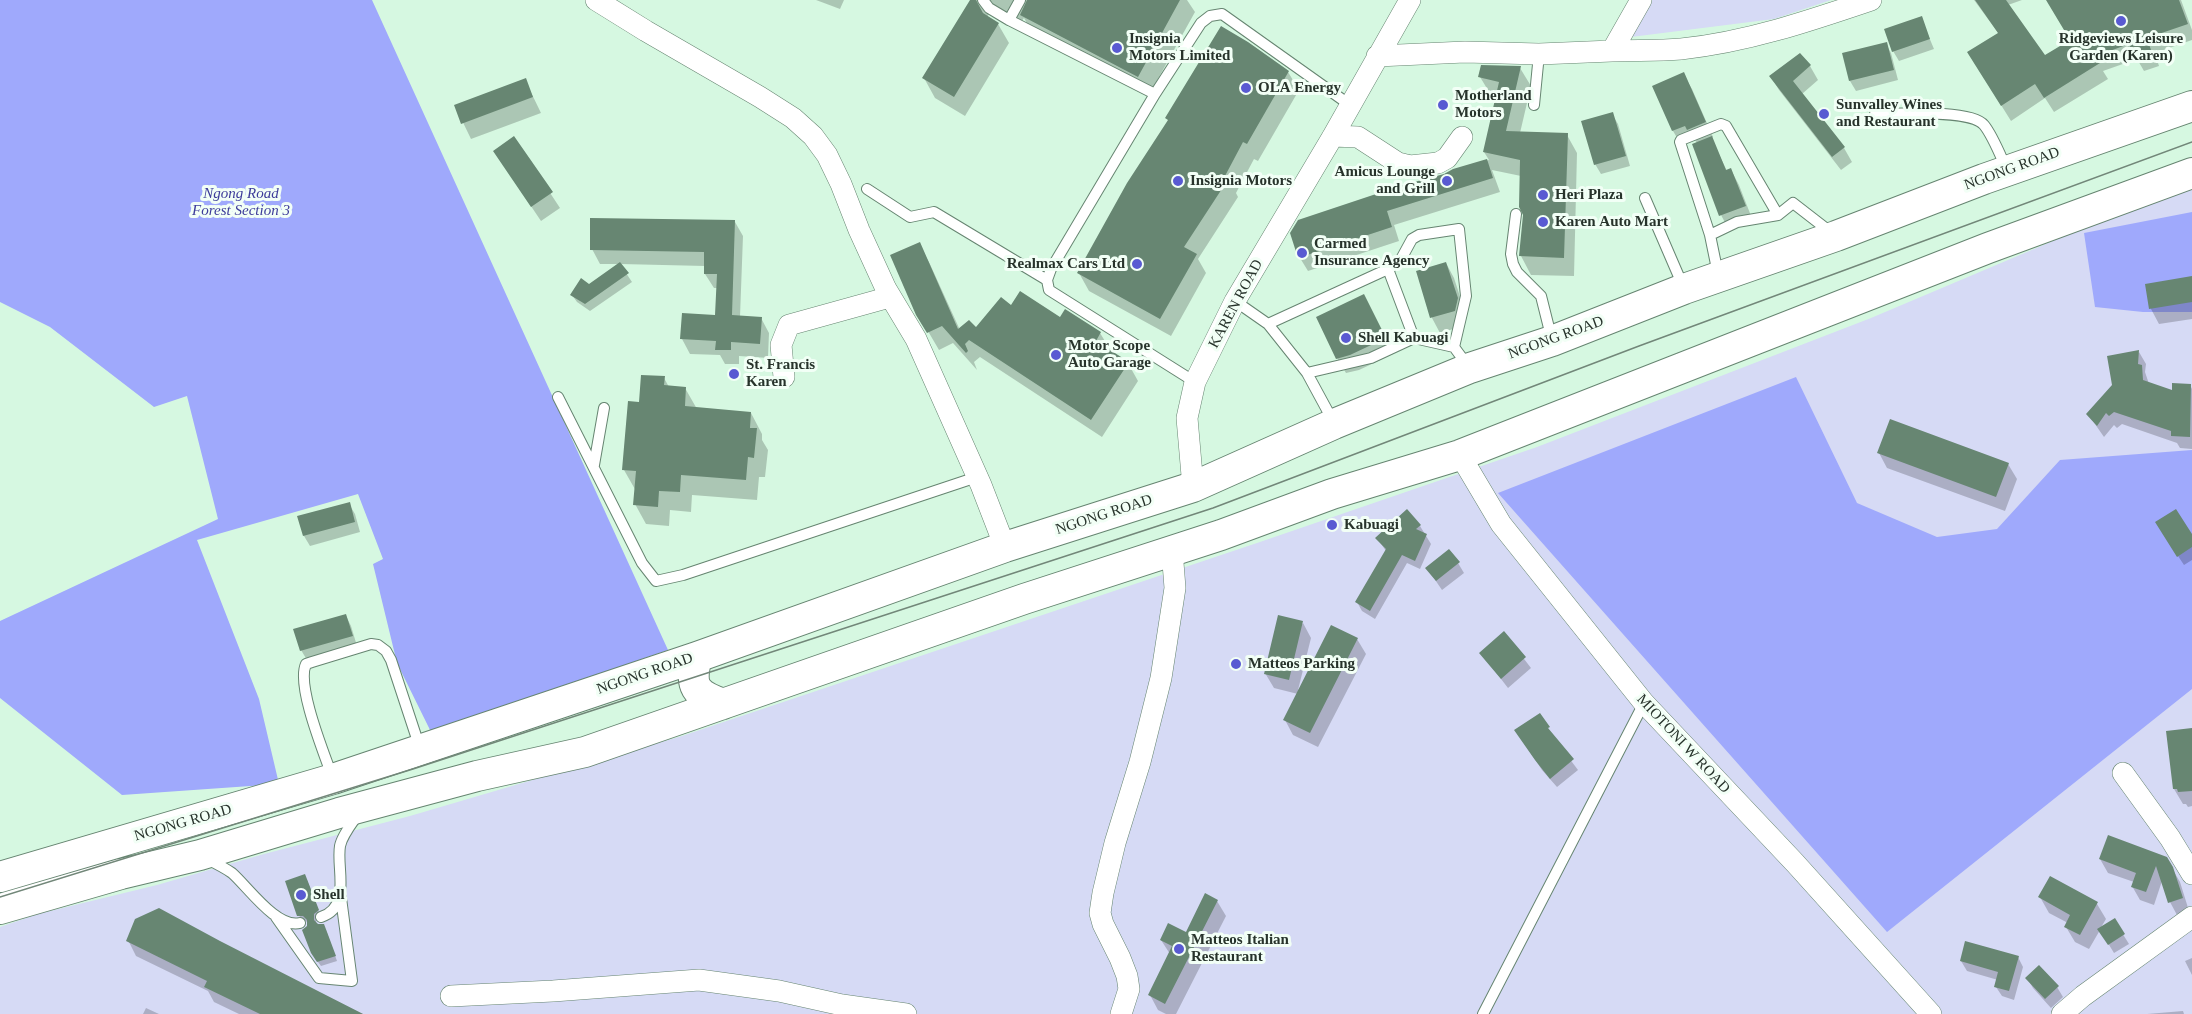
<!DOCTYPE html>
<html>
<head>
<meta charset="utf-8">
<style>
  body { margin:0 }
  canvas { display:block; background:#d6f8e1 }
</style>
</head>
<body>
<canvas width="2192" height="1014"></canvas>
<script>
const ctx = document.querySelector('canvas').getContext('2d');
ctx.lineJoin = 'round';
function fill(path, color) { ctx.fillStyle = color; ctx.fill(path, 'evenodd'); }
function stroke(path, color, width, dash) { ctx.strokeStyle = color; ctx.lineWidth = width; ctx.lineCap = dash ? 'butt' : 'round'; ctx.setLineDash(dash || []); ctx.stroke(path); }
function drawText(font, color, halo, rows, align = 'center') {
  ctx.font = font + ' "Times New Roman",serif'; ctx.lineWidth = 6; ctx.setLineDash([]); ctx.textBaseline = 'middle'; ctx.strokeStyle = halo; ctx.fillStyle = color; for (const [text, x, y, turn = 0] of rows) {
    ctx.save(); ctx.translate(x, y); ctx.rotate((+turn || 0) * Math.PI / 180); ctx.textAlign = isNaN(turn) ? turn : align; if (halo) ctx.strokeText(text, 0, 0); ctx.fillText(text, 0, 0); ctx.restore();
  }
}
fill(new Path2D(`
  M1652 0H1831L1774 19 1631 37Z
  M2192 188V1014H0V927L38 914 157 885 264 854 410 816 682 736 1257 543 1537 447 1871 318 2112 216Z`), '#d6daf5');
fill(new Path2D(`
  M0 0H372L668 650 431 732 397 663 373 564 383 559 358 494 197 540 259 699 279 784 122 795 0 698V621L218 519 187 396 154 407 50 327 0 302Z
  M2192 212V312H2143L2095 307 2084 233Z
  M1796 377 1857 503 1937 537 1997 529 2060 460 2192 450V689L1887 932 1498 493Z`), '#9fa9fc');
fill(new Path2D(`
  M816 0H844L840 9Z
  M972 0H1187L1195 12 1149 95 1033 34 1024 18 1017 28 990 13 987 17 998 24 1009 43 965 116 935 98 924 78Z
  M1974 0H2022L2008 5 2045 57 2072 40 2048 0H2181L2192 30V40L2155 53 2159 66 2144 71 2137 59 2103 71 2108 79 2054 112 2045 98 2011 121 1978 68 1999 34Z
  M1921 18 1934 49 1899 61 1893 51Z
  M1886 44 1891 53 1898 80 1856 91 1850 81 1844 54Z
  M1800 55 1810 66 1818 80 1802 94 1844 148 1852 162 1841 170 1779 90 1771 77Z
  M1520 68 1531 86 1520 133 1567 135 1577 153 1574 276 1531 275 1521 256 1525 215 1521 176 1492 170 1500 192 1394 225 1399 241 1308 271 1300 258 1292 234 1454 171 1489 160 1484 152 1497 97 1491 95 1480 77Z
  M1288 72 1299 90 1258 161 1254 159 1236 193 1238 197 1198 259 1206 273 1171 336 1089 291 1079 273Z
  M1683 74 1692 89 1713 137 1711 138 1727 171 1731 170 1739 185 1753 221 1729 230 1721 215 1697 143 1695 140 1682 146 1673 131 1654 86Z
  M525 80 541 113 471 139 455 106Z
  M1612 114 1618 124 1630 166 1601 174 1595 164Z
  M514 138 560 208 541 221 504 166Z
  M735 222 743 236 740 317 761 318 769 333 768 358 739 356V364H725L720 355 690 354 682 339 716 316 718 288H714L705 274V266L620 264 632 282 590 311 577 302 572 295 589 286 620 264H600L592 249Z
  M919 244 929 262 960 330H976L1011 308 1061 320 1100 333 1111 351 1128 363 1138 381 1102 437 980 357 974 362 977 370 953 343 939 350 918 314Z
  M1446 263 1454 278 1466 315 1463 326 1440 333 1432 318 1418 272Z
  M2192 278V319L2159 324 2151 309 2147 285Z
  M1364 296 1393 354 1359 370 1346 373 1337 358Z
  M2139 352 2146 364 2145 372 2149 384 2173 392 2190 385 2192 389V449L2180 448 2177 443 2122 424 2117 428 2114 425 2104 437 2088 414 2113 385Z
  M664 378 669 387 685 388 697 409 751 413 762 434V440L768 450 765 477H759L757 500 692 495 691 512 670 510 669 526 646 524 635 504 636 491 624 470 640 404Z
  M1879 453 2008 464 2017 479 2005 511 1887 468Z
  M349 504 355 514 360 532 310 546 304 536 299 517Z
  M1420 526 1431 544 1420 569 1407 563 1375 619 1362 611 1357 602 1386 551 1377 538Z
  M2162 532 2192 537V560L2184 565Z
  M1458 563 1464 573 1442 590 1427 568Z
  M346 616 351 626 357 646 307 660 301 650Z
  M1303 623 1311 638 1298 690 1357 639 1366 654 1318 747 1293 735 1285 720 1298 694 1274 688 1265 673Z
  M1504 633 1531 668 1508 688 1481 653Z
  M1540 715 1554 738 1578 770 1557 787 1542 770 1522 740Z
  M2192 730V806L2188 807 2186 804H2183L2174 789Z
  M2166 858 2180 882 2189 911 2177 915 2170 902 2162 881 2154 905 2140 900 2132 886 2134 882 2108 873 2100 859Z
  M307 880 320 915 316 918V924L326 930 337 961 321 966 315 958 308 922 301 920 299 915Z
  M2040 897 2097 904 2106 919 2100 929 2114 920 2129 944 2114 953 2100 930 2089 949 2075 942 2066 927 2068 923 2049 913Z
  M1217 901 1226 916 1176 1014H1166L1158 1010 1150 995 1170 954 1161 940 1191 936Z
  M128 940 219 943 363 1014H239L214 1002 208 991 136 956Z
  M2018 957 2023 967 2014 1000 2002 996 1996 987 1998 980 1967 971 1961 961Z
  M2192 958V975L2185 961Z
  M2027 978 2057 987 2063 997 2051 1008 2033 988Z
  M146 1008 159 1014H143Z
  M2183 1011 2184 1014H2147Z`), '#0003');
fill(new Path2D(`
  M970 0H976L983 13 999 23 954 97 922 78Z
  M1027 0H1180L1138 77 1020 15Z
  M1975 0H2006L2045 55 2070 40 2046 0H2179L2188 24 2147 38 2151 50 2134 56 2129 44 2096 56 2100 63 2044 98 2035 84 2001 106 1967 52 1998 33Z
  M1922 16 1930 39 1892 52 1884 29Z
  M1221 26 1248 42 1289 71 1247 144 1243 142 1225 176 1229 178 1184 247 1197 254 1160 319 1077 273 1127 183 1168 120 1165 118Z
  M1887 42 1894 70 1849 81 1842 53Z
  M1800 53 1811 65 1793 81 1845 147 1832 157 1769 76Z
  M1481 65 1521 66 1506 131 1568 133 1564 258 1519 256 1523 215 1519 207 1520 160 1483 152 1499 82 1478 77Z
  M1684 72 1706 122 1687 130 1685 126 1672 131 1652 86Z
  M526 78 533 97 461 124 454 105Z
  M1613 112 1626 156 1594 165 1581 121Z
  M514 136 553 192 531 207 493 151Z
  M1712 136 1726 170 1731 168 1746 206 1719 216 1692 144Z
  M1487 159 1493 178 1387 211 1392 227 1298 258 1290 233 1298 220 1403 185 1444 174 1453 169Z
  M590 218 735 220 732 315 762 317 760 344 731 342V350H715L716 341 680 339 682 313 715 315 717 274H704V252L590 250Z
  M920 242 958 329 969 320 976 327 1001 297 1011 305 1020 291 1060 317 1065 309 1101 332 1096 341 1129 362 1091 420 969 340 965 344 968 351 966 353 942 326 927 333 916 315 890 255Z
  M620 262 629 273 585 304 570 295 581 278 589 284Z
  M1446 262 1458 298 1455 311 1430 318 1416 271Z
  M2192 276V302L2149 309 2145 284Z
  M1364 294 1386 338 1350 355 1336 359 1316 317Z
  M2139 350 2138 364 2142 365 2143 380 2172 390V383L2191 384 2190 437 2171 436V431L2114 412 2109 416 2106 413 2097 426 2086 414 2112 385 2107 356Z
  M641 375 665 376 664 385 686 387 685 406 751 412 750 428H757L754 458 748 457 746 480 681 475 680 492 659 491 658 507 633 505 636 471 622 470 628 401 639 402Z
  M1890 419 2009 463 1996 497 1877 453Z
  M350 502 355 522 303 536 297 516Z
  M1407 509 1421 525 1416 529 1427 534 1415 561 1402 555 1370 611 1355 602 1386 549 1375 538Z
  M2176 509 2192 534V547L2177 557 2155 522Z
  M1449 549 1460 562 1436 581 1425 568Z
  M346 614 353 636 300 651 293 629Z
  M1278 615 1303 621 1289 680 1264 674Z
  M1331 625 1358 638 1310 733 1283 720Z
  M1504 631 1526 657 1501 679 1479 653Z
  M1540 713 1550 727 1548 728 1574 759 1550 779 1535 760 1514 730Z
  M2192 728V791L2178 792 2177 789H2173L2166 731Z
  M2108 835 2167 857 2173 867 2183 898 2168 903 2156 866 2146 892 2131 887 2136 873 2099 859Z
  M305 874 319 910 314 914V920L318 924H324L336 956 317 962 311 953 302 930 307 926V920L303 916H297L285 881Z
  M2050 876 2098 902 2080 935 2064 927 2070 915 2038 897Z
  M1205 893 1218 900 1165 1004 1148 995 1172 946 1160 940 1168 923 1188 933 1186 932Z
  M159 908 220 941 363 1014H260L204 987 207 981 126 941 135 919Z
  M2115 918 2125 934 2108 945 2097 929Z
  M1965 941 2019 956 2009 991 1994 987 1998 972 1960 961Z
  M2039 965 2059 986 2045 999 2025 978Z`), '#678672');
const lane = new Path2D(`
  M983 0 989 8 1009 20
  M1020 0 1009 20 1155 94
  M1534 105 1539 54
  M1875 114C1897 114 1971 109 1984 125 1993 136 2001 157 2007 170
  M867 189 910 217 934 212 1047 280
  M1645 198 1683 286
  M1516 214 1511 254 1513 264 1517 272 1541 296 1552 340
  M1710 235 1680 142 1681 140 1721 124 1726 126 1778 215
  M1388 269 1414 338
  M1718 274 1710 235 1737 222 1778 215 1793 203 1833 234
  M1235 301 1268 324 1307 373
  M1268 324 1388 269 1400 261 1412 239 1419 235 1459 229 1466 296 1454 347
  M1195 382 1049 290 1047 280 1051 269 1155 94 1201 23 1210 16 1222 14 1350 105
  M558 397 642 563 656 581 683 575 977 477
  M1333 421 1307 373 1371 358 1414 338 1454 347 1468 366
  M594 465 604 408
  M332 776C324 753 296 685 306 664L312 662 371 644 378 645 386 651 391 660 420 748
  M207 859C215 863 225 868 232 873 248 887 277 929 300 923
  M276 917 319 978 352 981 341 898
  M321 917C352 907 336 868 340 846 342 835 353 822 359 813
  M1483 1014 1644 703`);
const street = new Path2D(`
  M596 0 646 31 760 97 793 118 813 136 827 155 841 184 859 230 886 289 916 339 981 485 1005 547
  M1612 51C1635 50 1658 51 1681 49 1747 42 1809 21 1871 0
  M1377 56 1465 52 1539 54 1612 51 1641 0
  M1333 136 1358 137 1398 163 1410 166 1438 163 1447 158 1462 137
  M784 377 781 345 789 325 890 297
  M1460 455 1501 524 1644 703 1795 863 1931 1014
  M1193 487 1187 418 1195 382 1235 301 1333 136 1410 0
  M2123 773 2170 838 2192 874
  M451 996 553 991 699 980 779 991 842 1005 906 1014
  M1121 1014 1129 989 1127 976 1120 958 1103 924 1100 913 1103 893 1115 843 1140 762 1161 678 1175 588 1172 550
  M2062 1014 2083 996 2192 917`);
const secondary = new Path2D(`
  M697 657C689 687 695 694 723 704
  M0 877 333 779 697 657 1005 547 1193 487 1334 424 1470 368 1552 341 1684 289 1836 236 1984 179 2192 106
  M0 909 121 874 200 855 339 813 477 776 585 752 1024 599 1221 535 1332 494 1460 455 1988 248 2192 173`);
stroke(lane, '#668571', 12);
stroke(street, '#668571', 22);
stroke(secondary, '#668571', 32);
stroke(lane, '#fff', 10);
stroke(street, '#fff', 21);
stroke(secondary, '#fff', 30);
stroke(new Path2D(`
  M0 897 413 769 1213 508 1639 346 2192 142`), '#728779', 1.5);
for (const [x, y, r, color] of [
  [2121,21,6,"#595ad2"],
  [1117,48,6,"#595ad2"],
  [1246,88,6,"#595ad2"],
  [1443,105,6,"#595ad2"],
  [1824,114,6,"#595ad2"],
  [1178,181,6,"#595ad2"],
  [1447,181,6,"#595ad2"],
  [1543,195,6,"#595ad2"],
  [1543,222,6,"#595ad2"],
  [1302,253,6,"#595ad2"],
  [1137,264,6,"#595ad2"],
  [1346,338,6,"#595ad2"],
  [1056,355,6,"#595ad2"],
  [734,374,6,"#595ad2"],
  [1332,525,6,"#595ad2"],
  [1236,664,6,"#595ad2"],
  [301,895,6,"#595ad2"],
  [1179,949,6,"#595ad2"]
]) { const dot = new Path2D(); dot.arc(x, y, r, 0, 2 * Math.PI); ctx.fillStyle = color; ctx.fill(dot); stroke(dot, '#f2fff6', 2); }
drawText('bold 15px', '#27332b', '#f2fff6', [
  ["Insignia",1129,39],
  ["Motors Limited",1129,56],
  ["Ridgeviews Leisure",2121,39,"center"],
  ["Garden (Karen)",2121,56,"center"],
  ["OLA Energy",1258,88],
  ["Motherland",1455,96],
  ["Motors",1455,113],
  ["Sunvalley Wines",1836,105],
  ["and Restaurant",1836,122],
  ["Amicus Lounge",1435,172,"right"],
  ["and Grill",1435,189,"right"],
  ["Insignia Motors",1190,181],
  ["Heri Plaza",1555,195],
  ["Karen Auto Mart",1555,222],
  ["Carmed",1314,244],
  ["Insurance Agency",1314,261],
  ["Realmax Cars Ltd",1125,264,"right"],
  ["Shell Kabuagi",1358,338],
  ["Motor Scope",1068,346],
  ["Auto Garage",1068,363],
  ["St. Francis",746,365],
  ["Karen",746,382],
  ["Kabuagi",1344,525],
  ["Matteos Parking",1248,664],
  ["Shell",313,895],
  ["Matteos Italian",1191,940],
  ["Restaurant",1191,957]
], 'left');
drawText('15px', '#27332b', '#f2fff6', [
  ["NGONG ROAD",2012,169,-20],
  ["KAREN ROAD",1236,304,-62],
  ["NGONG ROAD",1556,338,-20],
  ["NGONG ROAD",1104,515,-18],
  ["NGONG ROAD",645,674,-19],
  ["MIOTONI W ROAD",1683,744,47],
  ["NGONG ROAD",183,823,-16]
]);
drawText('italic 15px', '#3d3c9a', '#f2fff6', [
  ["Ngong Road",241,194],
  ["Forest Section 3",241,211]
]);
</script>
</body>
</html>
